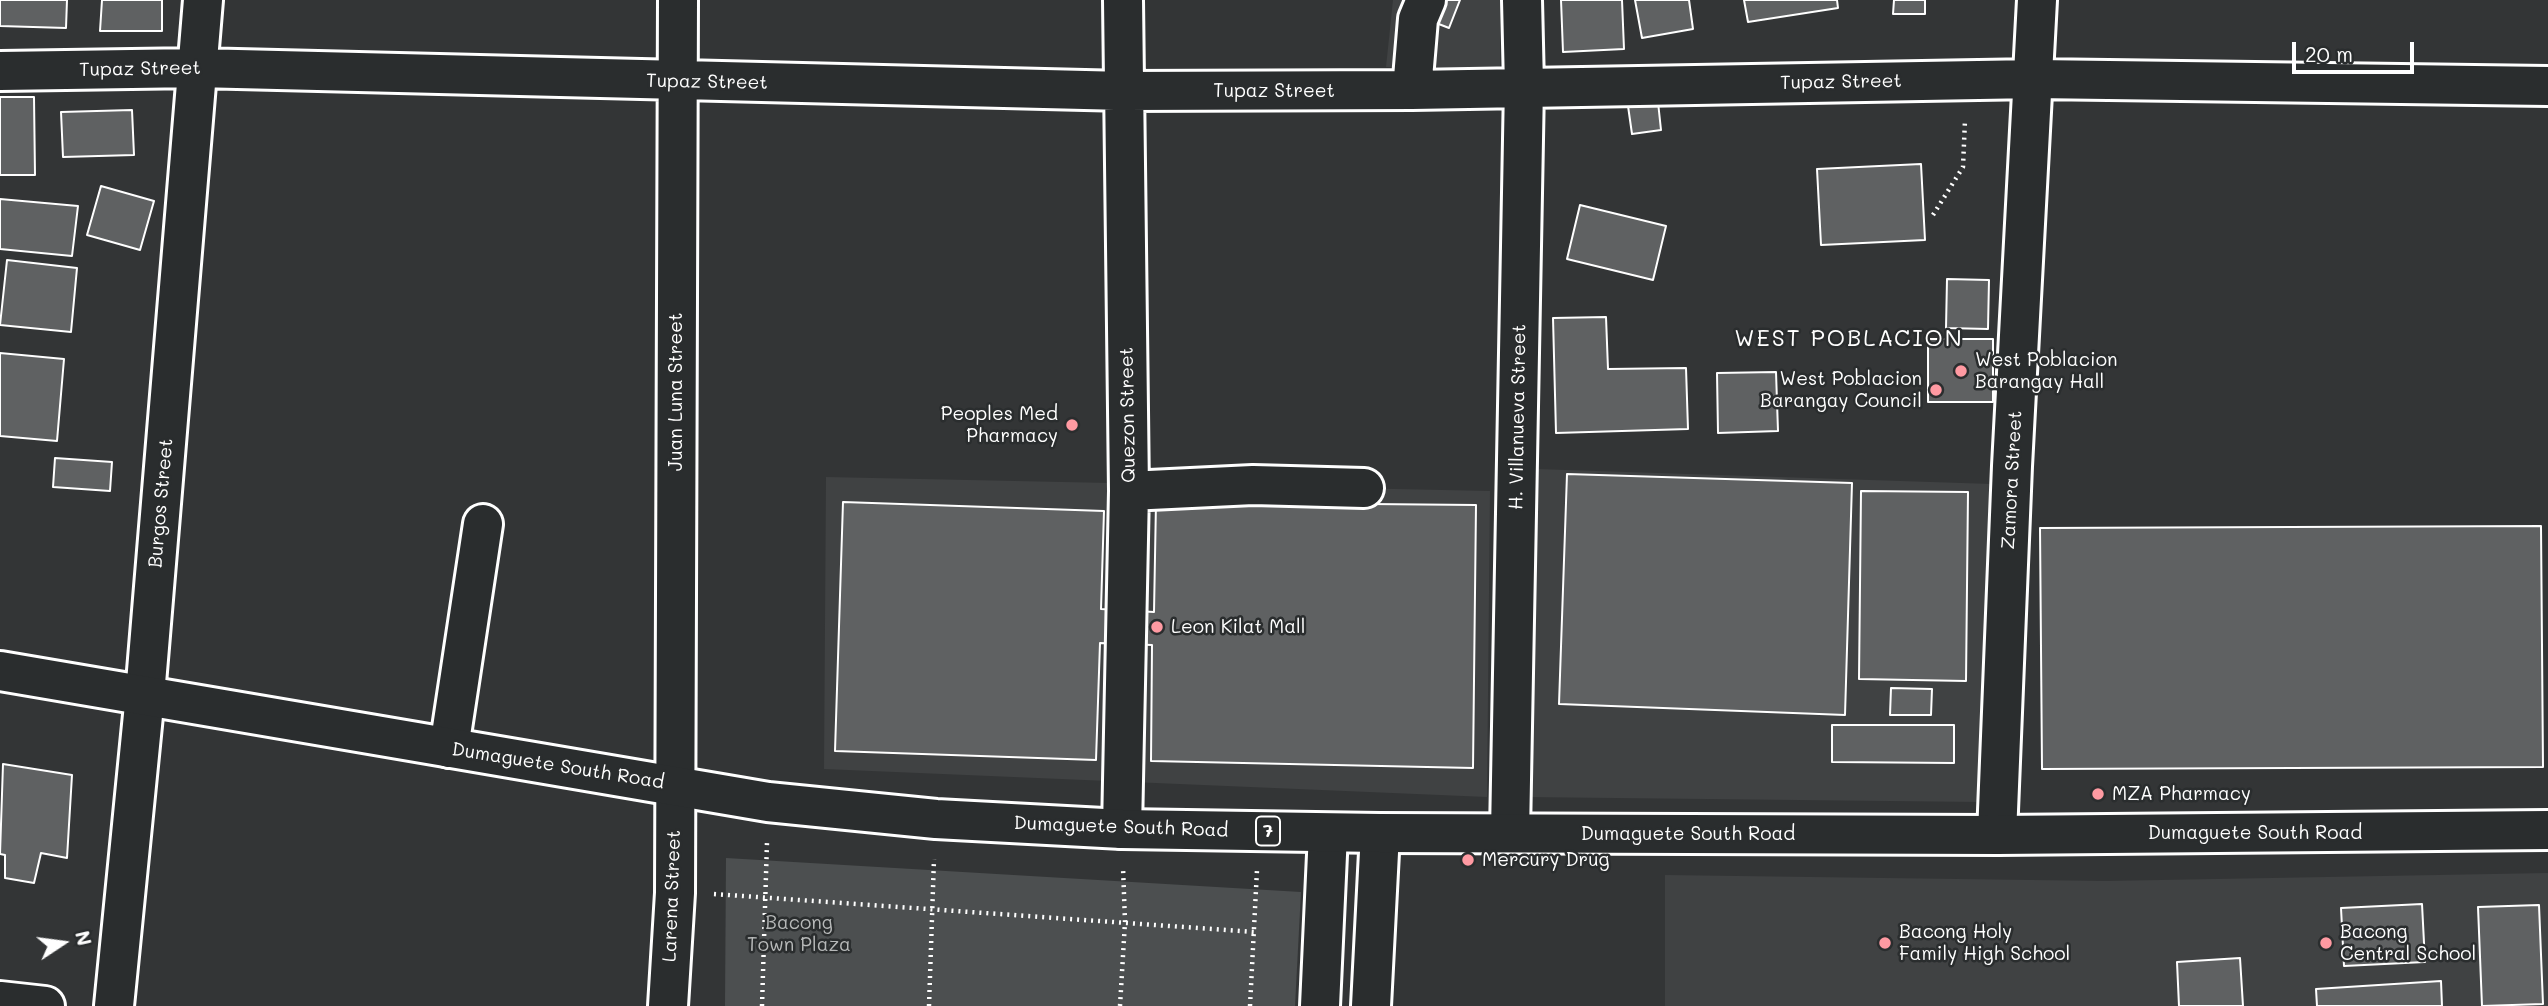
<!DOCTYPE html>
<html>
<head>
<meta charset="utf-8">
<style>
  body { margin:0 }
  #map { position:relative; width:2548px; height:1006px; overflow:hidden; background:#333536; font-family:Mali,sans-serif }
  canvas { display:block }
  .north { position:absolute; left:28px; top:908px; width:70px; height:70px; -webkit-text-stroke:5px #2a2d2e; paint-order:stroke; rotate:77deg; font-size:19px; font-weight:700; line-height:28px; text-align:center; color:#fff }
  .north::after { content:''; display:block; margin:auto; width:24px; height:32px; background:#fff; clip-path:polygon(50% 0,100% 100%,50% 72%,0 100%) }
  .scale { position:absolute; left:2292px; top:42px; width:122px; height:32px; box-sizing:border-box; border:4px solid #fff; border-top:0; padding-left:9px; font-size:21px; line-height:24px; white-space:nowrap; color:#fff; -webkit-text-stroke:5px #2a2d2e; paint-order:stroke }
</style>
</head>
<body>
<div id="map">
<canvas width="2548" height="1006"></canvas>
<div class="north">N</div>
<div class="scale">20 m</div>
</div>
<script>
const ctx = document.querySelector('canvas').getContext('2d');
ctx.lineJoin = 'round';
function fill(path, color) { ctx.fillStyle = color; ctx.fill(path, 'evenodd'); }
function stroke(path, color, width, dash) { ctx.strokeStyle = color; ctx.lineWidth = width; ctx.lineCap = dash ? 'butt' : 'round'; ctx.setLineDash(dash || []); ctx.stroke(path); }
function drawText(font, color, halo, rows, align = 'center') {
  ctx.font = font + ' Mali,sans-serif'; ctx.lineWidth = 5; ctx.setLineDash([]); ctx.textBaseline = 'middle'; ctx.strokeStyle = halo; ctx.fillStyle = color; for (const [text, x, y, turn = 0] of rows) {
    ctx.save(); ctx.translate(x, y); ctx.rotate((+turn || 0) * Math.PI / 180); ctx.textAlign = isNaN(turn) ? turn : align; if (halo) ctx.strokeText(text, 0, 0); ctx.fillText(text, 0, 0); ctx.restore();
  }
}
fill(new Path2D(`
  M1393 0H1500V69L1386 67Z
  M1536 469 1992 484 1980 802 1523 797Z
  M826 477 1490 491 1487 797 824 769Z
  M2548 873V1006H1665V875L2105 881Z`), '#404243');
fill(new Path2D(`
  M726 858 1301 892 1295 1006H725Z`), '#4c4f50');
const building = new Path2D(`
  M0 0H67L66 28 0 26Z
  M102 0H162V31H100Z
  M1439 0H1460L1449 28 1431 21Z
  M1561 0H1622L1624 49 1563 52Z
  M1635 0H1689L1693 29 1642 38Z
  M1744 0H1837L1838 8 1748 22Z
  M1894 0H1925V14H1893Z
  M0 97H34L35 175H0Z
  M1658 102 1661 130 1632 134 1628 106Z
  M132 110 134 155 63 157 61 112Z
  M1921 164 1925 240 1821 245 1817 169Z
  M101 186 154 201 140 250 87 235Z
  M0 199 78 206 72 256 0 249Z
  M1580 205 1666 226 1653 280 1567 259Z
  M7 260 77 268 71 332 0 325Z
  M1947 279 1989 280 1988 329 1946 328Z
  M1606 317 1608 369 1686 368 1688 429 1556 433 1553 318Z
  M1928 339H1993V402H1928Z
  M0 353 64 359 57 441 0 436Z
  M1776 372 1778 431 1718 433 1717 373Z
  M55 458 112 462 110 491 53 487Z
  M1567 474 1852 483 1845 715 1559 704Z
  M1861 491 1968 492 1966 681 1859 679Z
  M843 502 1104 511 1101 609 1154 612 1156 502 1476 505 1473 768 1151 761 1152 645 1100 643 1096 760 835 751Z
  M2541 526 2543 767 2042 769 2040 528Z
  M1891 688 1932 689 1931 715H1890Z
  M1832 725H1954V763L1832 762Z
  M3 764 72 775 67 858 41 853 34 883 5 878V855L0 854Z
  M2422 904 2425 962 2344 966 2341 908Z
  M2539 905 2543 1004 2482 1006 2478 907Z
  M2240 958 2243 1006H2179L2177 962Z
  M2441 981 2442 1006H2317L2316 989Z`);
fill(building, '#5f6162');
stroke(building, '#fff', 2);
const minor = new Path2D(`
  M0 71 197 68 1125 91 1412 90 2035 79 2548 86
  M1412 90 1418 19 1426 0
  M1129 491 1253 485 1364 488
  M449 748 483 524
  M1122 829 1129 491 1123 0
  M1510 833 1524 86 1522 0
  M1997 835 2012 466 2037 0
  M0 1001 45 1006
  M114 1006 145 695 203 0
  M668 1006 675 893 678 0
  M1320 1006 1328 833
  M1371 1006 1380 833`);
const major = new Path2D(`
  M0 671 768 802 936 819 1122 829 1380 833 1997 835 2548 830`);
stroke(minor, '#fff', 44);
stroke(major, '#fff', 44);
stroke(new Path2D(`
  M1933 215 1963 167 1965 120
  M714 894 1255 932
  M762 1006 767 842
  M929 1006 934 859
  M1120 1006 1125 922 1123 867
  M1250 1006 1257 870`), '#fff', 4.5, [2, 5]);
stroke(minor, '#2a2d2e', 38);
stroke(major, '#2a2d2e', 38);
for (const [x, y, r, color] of [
  [1961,371,7,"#ff9aa2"],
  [1936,390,7,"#ff9aa2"],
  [1072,425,7,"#ff9aa2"],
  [1157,627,7,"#ff9aa2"],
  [2098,794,7,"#ff9aa2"],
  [1468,860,7,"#ff9aa2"],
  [1885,943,7,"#ff9aa2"],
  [2326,943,7,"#ff9aa2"]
]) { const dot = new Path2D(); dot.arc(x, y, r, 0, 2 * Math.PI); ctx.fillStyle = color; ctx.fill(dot); stroke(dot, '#2a2d2e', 2.5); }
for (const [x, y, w] of [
  [1268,831,24]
]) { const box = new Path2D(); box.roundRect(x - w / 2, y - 14.5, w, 29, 5); ctx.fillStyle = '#2a2d2e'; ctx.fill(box); stroke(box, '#fff', 2); }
drawText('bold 18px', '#fff', null, [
  ["7",1268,831]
]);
drawText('19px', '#fff', '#2a2d2e', [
  ["Tupaz Street",140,69,-1],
  ["Tupaz Street",707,82,1],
  ["Tupaz Street",1841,82,-1],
  ["Tupaz Street",1274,91],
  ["Juan Luna Street",676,392,-90],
  ["Quezon Street",1128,415,-91],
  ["H. Villanueva Street",1518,417,-89],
  ["Zamora Street",2012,480,-87],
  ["Burgos Street",161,503,-85],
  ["Dumaguete South Road",558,766,9],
  ["Dumaguete South Road",1121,827,2],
  ["Dumaguete South Road",2255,833],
  ["Dumaguete South Road",1688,834],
  ["Larena Street",672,896,-88]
]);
drawText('19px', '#fff', '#2a2d2e', [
  ["West Poblacion",1975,360],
  ["Barangay Hall",1975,382],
  ["West Poblacion",1922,379,"right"],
  ["Barangay Council",1922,401,"right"],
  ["Peoples Med",1058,414,"right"],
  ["Pharmacy",1058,436,"right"],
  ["Leon Kilat Mall",1171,627],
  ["MZA Pharmacy",2112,794],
  ["Mercury Drug",1482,860],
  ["Bacong Holy",1899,932],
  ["Family High School",1899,954],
  ["Bacong",2340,932],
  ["Central School",2340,954]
], 'left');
drawText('19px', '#b7b9b9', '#2a2d2e', [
  ["Bacong",799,923],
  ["Town Plaza",799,945]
]);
ctx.letterSpacing = '2px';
drawText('23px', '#fff', '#2a2d2e', [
  ["WEST POBLACION",1849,339]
]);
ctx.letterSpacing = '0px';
</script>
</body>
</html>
